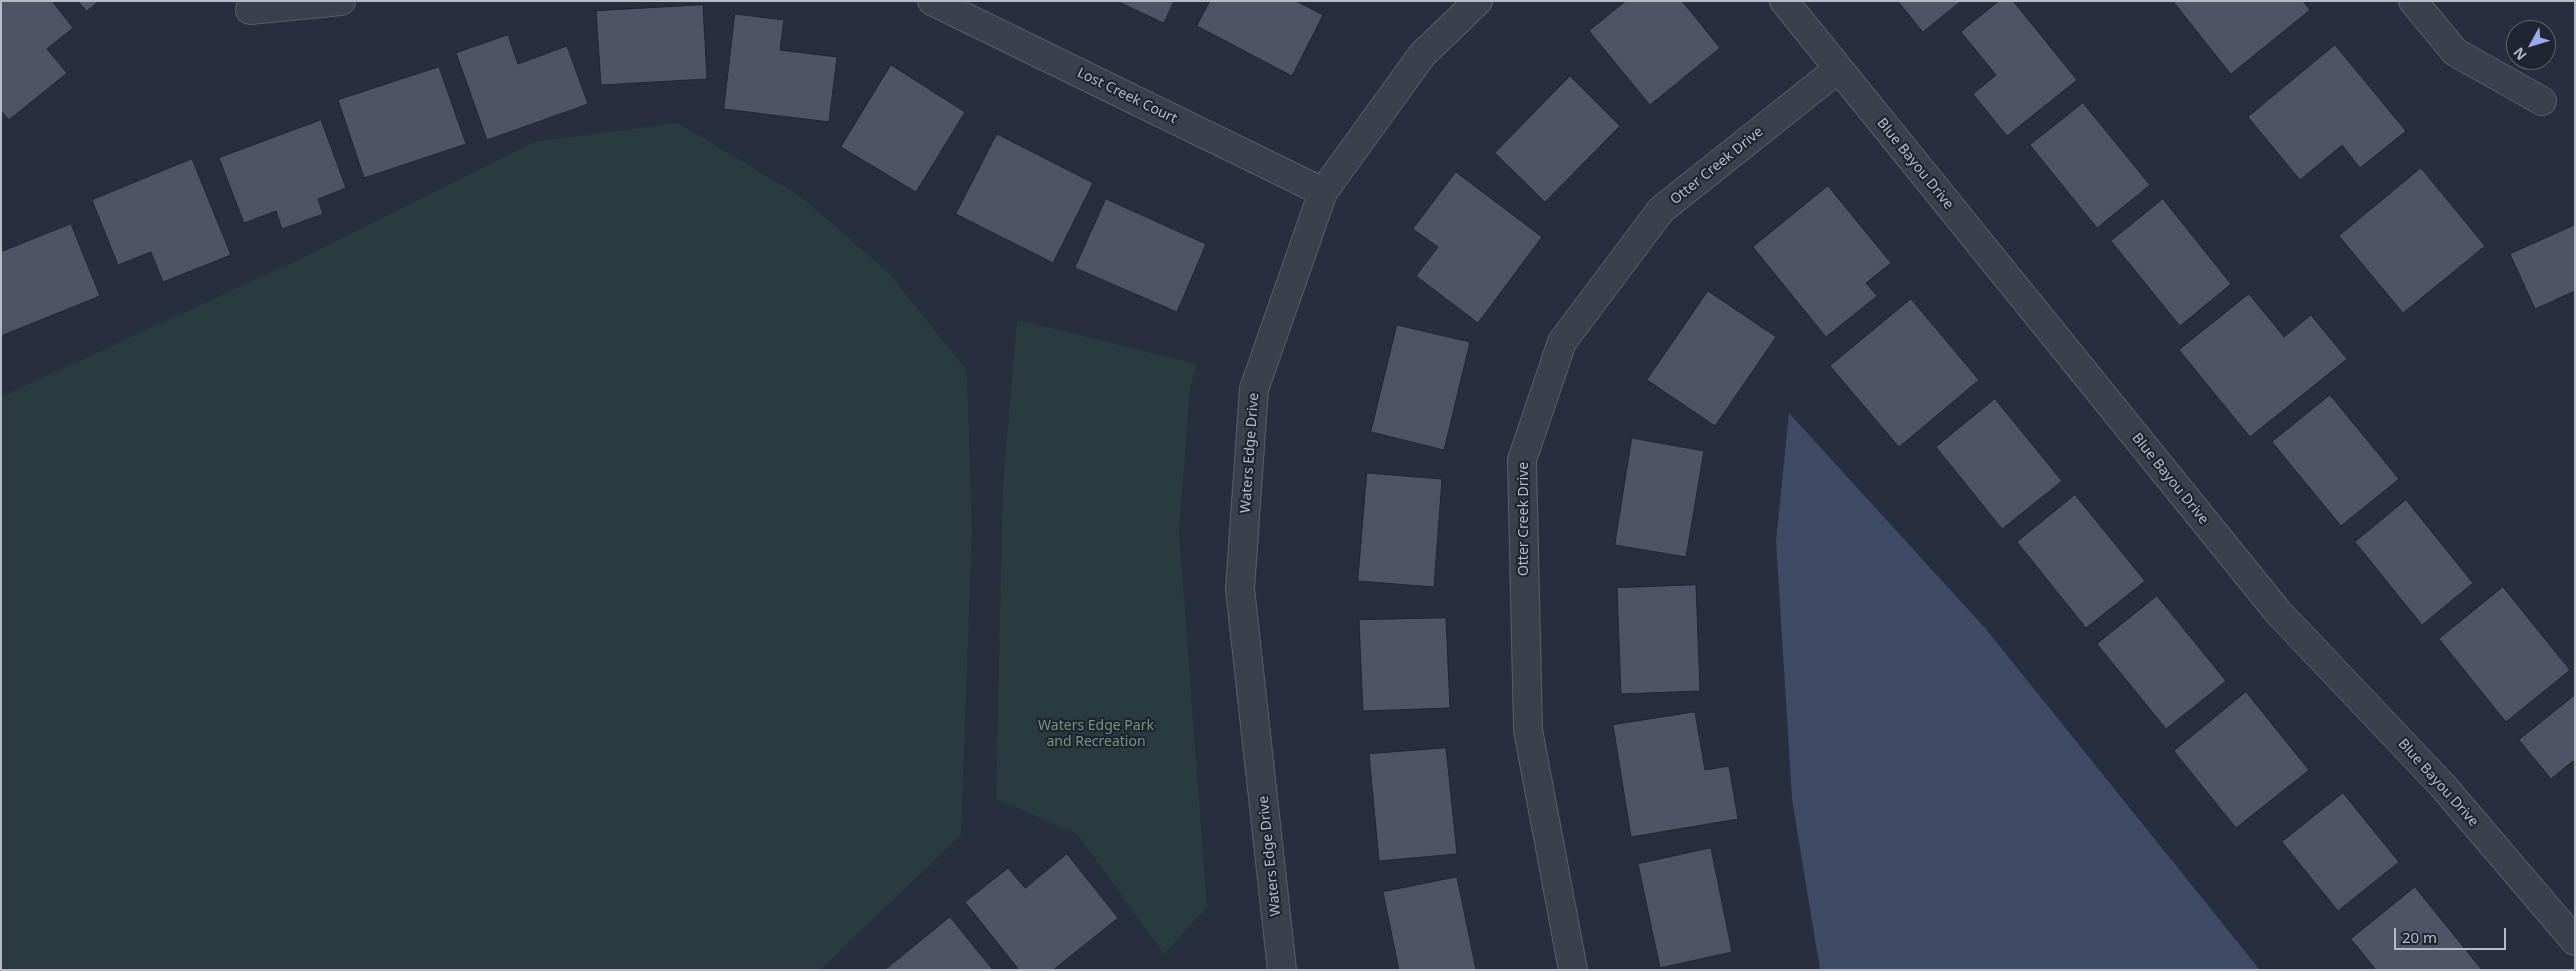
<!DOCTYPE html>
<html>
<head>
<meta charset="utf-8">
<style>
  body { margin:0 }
  #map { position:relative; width:2576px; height:971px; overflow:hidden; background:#272e3d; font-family:"Noto Sans",sans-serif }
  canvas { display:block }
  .frame { position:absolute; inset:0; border:2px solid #b7bbc8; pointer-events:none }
  .north { position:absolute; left:2506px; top:20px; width:50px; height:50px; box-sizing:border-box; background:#202532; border:1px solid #5c616e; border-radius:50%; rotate:231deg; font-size:14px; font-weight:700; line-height:20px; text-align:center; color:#b7bbc8 }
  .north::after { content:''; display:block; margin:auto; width:18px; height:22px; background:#96acee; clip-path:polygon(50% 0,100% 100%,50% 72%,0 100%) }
  .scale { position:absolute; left:2394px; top:928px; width:112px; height:22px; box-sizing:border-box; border:2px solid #b7bbc8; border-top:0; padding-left:6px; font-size:15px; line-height:18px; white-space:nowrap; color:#b7bbc8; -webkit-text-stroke:4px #202532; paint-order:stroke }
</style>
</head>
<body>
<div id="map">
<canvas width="2576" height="971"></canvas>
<div class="frame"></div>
<div class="north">N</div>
<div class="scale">20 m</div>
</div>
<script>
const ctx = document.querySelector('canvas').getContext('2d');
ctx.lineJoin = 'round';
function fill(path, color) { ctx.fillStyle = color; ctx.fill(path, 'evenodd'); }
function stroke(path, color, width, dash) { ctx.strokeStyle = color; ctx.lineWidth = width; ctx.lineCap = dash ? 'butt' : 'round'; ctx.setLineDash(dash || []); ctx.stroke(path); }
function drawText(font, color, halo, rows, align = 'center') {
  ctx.font = font + ' "Noto Sans",sans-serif'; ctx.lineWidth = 4.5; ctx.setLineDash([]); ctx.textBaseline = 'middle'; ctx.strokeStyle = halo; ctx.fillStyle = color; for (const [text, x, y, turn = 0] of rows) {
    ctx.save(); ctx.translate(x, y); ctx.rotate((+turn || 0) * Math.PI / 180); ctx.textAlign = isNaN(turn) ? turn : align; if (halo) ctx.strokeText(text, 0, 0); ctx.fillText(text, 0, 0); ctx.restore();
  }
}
fill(new Path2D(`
  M678 123 801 197 889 273 967 371 972 529 961 835 820 970H1V397L295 261 533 142Z
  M1017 320 1197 364 1190 389 1179 531 1207 907 1164 954 1077 834 996 799 1003 484Z`), '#2a3b3f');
fill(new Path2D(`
  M1789 413 1985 628 2260 970H1820L1792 799 1776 541Z`), '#3f4a64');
const building = new Path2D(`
  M1 1H52L73 28 47 49 67 73 9 120 1 111Z
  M78 1H99L87 11Z
  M1117 1H1174L1164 23Z
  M1210 1H1296L1323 15 1292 76 1197 26Z
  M1626 1H1682L1720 48 1650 105 1589 31Z
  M1898 1H1961L1923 32Z
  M1999 1H2013L2077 80 2007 136 1973 94 1996 75 1961 32Z
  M2173 1H2303L2310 10 2231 74Z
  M703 5 707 79 601 85 596 11Z
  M735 14 784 20 780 50 837 57 829 122 724 109Z
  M508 35 518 64 567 46 588 104 487 140 456 53Z
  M2335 45 2406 131 2360 168 2342 145 2300 180 2248 117Z
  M891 65 965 112 916 192 841 147Z
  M439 67 466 144 364 178 338 100Z
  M1570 76 1620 126 1545 202 1495 153Z
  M2083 103 2150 185 2097 228 2030 145Z
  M321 120 346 188 318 199 323 214 282 229 276 211 244 223 219 158Z
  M997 134 1093 183 1053 263 956 214Z
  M192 159 231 255 163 282 151 252 118 265 92 200Z
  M2421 168 2485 246 2403 313 2339 236Z
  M1456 172 1542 237 1478 323 1416 276 1438 247 1413 229Z
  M1828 186 1891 263 1866 283 1877 296 1826 337 1753 247Z
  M1106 199 1206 244 1177 312 1075 268Z
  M2163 199 2231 284 2180 326 2111 241Z
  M71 224 100 296 1 336V252Z
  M2575 225V291L2535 309 2510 254Z
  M1708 291 1776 337 1715 426 1647 380Z
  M2249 294 2284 337 2311 315 2347 359 2250 437 2179 350Z
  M1911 299 1979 380 1899 447 1830 366Z
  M1397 325 1470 342 1444 450 1371 432Z
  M2330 395 2399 479 2341 526 2272 442Z
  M1995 399 2062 481 2002 529 1936 447Z
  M1632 438 1704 451 1686 557 1615 545Z
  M1367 473 1442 479 1434 587 1358 581Z
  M2075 495 2145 581 2086 628 2017 542Z
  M2406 500 2473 583 2422 625 2355 542Z
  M1696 585 1700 691 1621 694 1617 588Z
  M2503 587 2570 670 2506 722 2439 639Z
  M2157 596 2226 681 2166 729 2097 644Z
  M1446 618 1450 708 1363 711 1359 620Z
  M2246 692 2309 770 2236 828 2174 751Z
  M2575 695V764L2573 761 2551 779 2519 740Z
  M1695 712 1705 770 1729 766 1738 819 1631 837 1613 725Z
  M1446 748 1457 854 1379 861 1369 754Z
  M2343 793 2399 862 2338 911 2282 842Z
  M1711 848 1732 952 1660 968 1638 864Z
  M1067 854 1118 918 1053 970H1019L965 902 1008 868 1025 888Z
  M1457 877 1476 970H1399L1383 892Z
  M2415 887 2482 970H2376L2351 939Z
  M950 917 993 970H885Z`);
fill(building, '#4e5465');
stroke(building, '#222734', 1);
const minor = new Path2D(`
  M932 1 1323 192
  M1784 1 2278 612 2442 785 2575 941
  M2413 1 2455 52 2542 101
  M250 10 341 1
  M1573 970 1528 730 1522 460 1562 342 1661 210 1838 69`);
const tertiary = new Path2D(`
  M1282 970 1240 589 1254 389 1323 192 1422 55 1478 1`);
stroke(minor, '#595e6b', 30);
stroke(tertiary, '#595e6b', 30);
stroke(minor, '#3b404d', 28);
stroke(tertiary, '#3b404d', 28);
drawText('14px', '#b7bbc8', '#202532', [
  ["Lost Creek Court",1127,96,26],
  ["Blue Bayou Drive",1915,164,51],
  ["Otter Creek Drive",1717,166,-39],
  ["Waters Edge Drive",1250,453,-86],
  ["Blue Bayou Drive",2170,479,51],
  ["Otter Creek Drive",1524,519,-90],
  ["Blue Bayou Drive",2438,783,48],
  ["Waters Edge Drive",1270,856,-96]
]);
drawText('14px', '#71967e', '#202532', [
  ["Waters Edge Park",1096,726],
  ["and Recreation",1096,742]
]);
</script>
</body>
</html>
